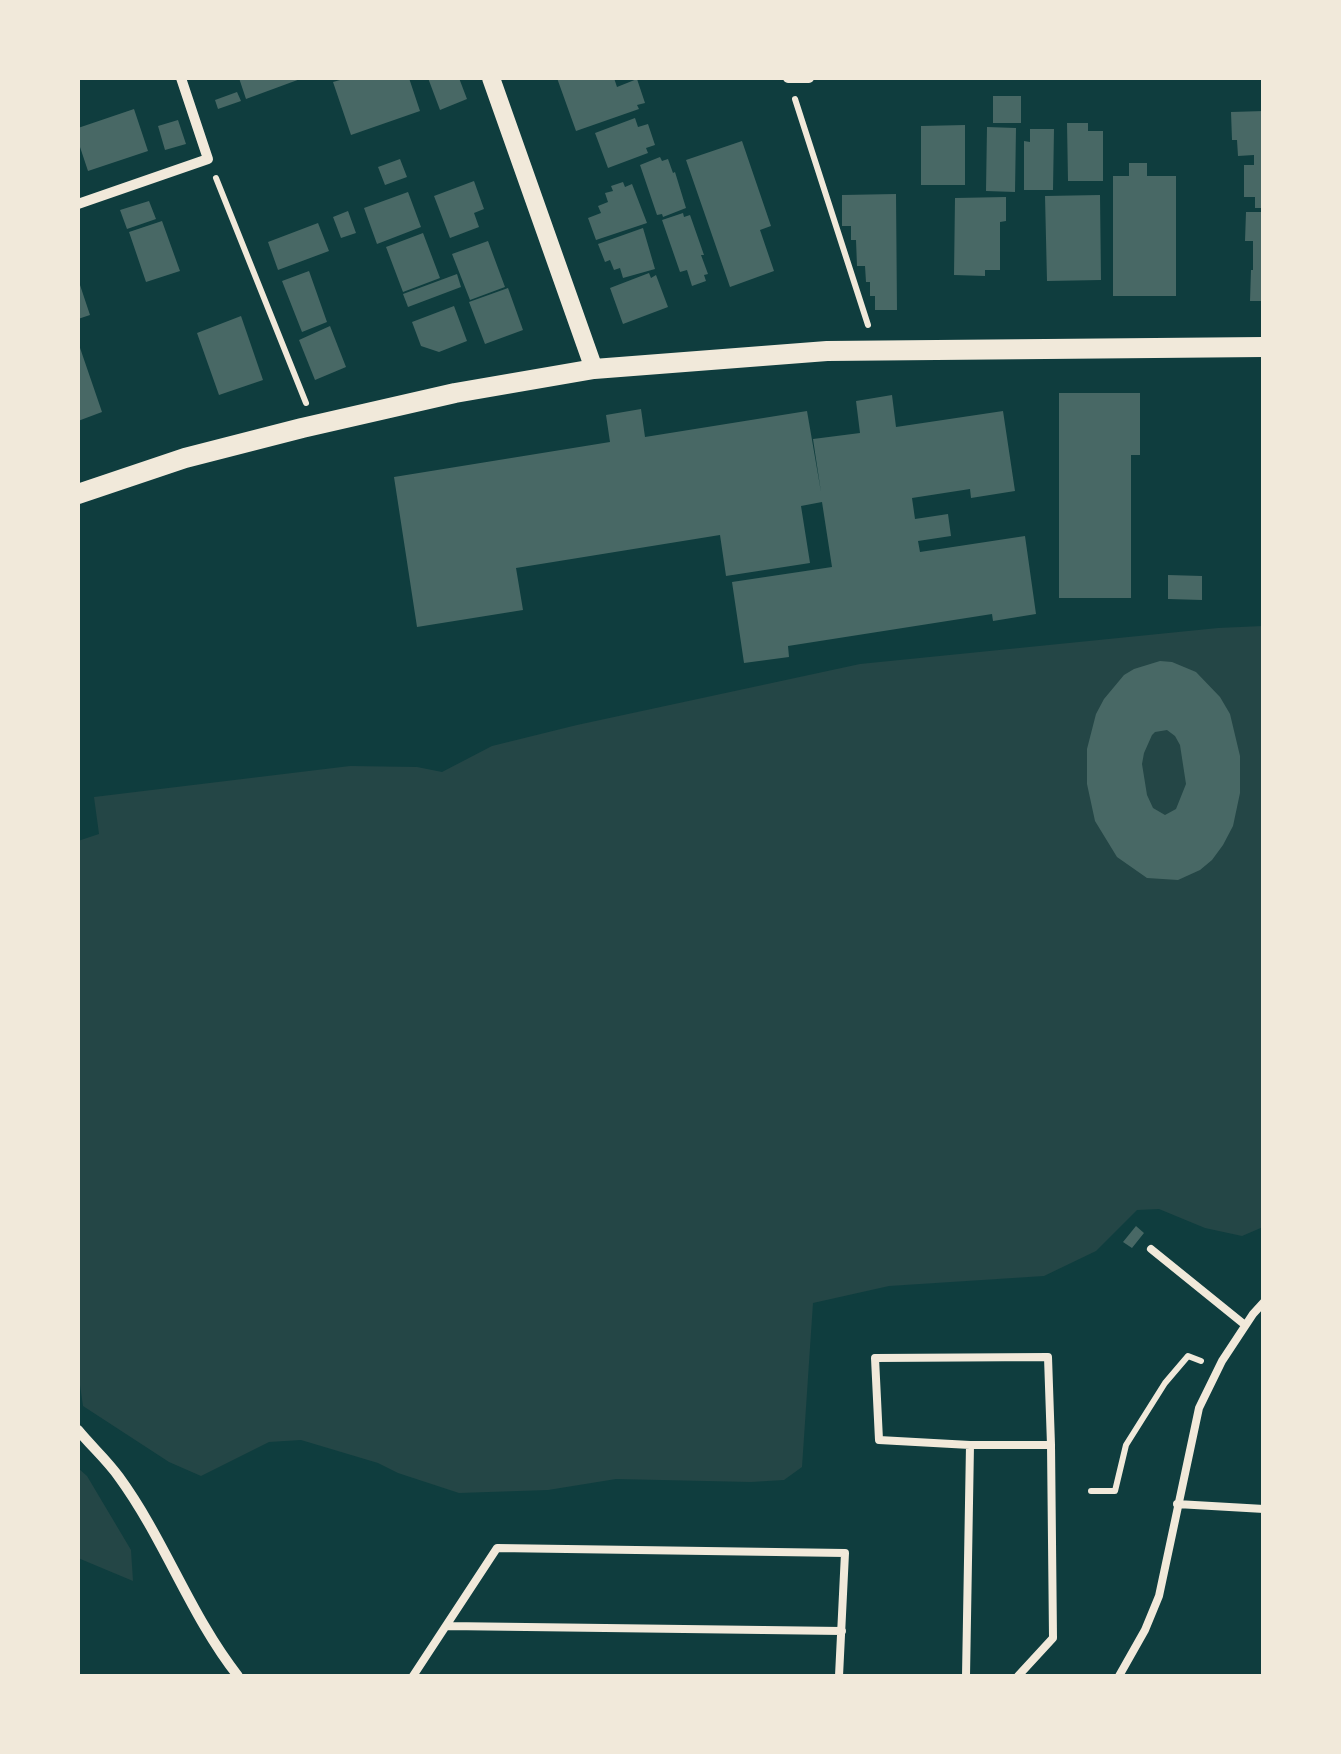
<!DOCTYPE html>
<html>
<head>
<meta charset="utf-8">
<style>
  body { margin:0 }
  #map { position:relative; width:1341px; height:1754px; overflow:hidden; background:#0f3d3e; font-family:"Fira Sans",sans-serif }
  canvas { display:block }
  .frame { position:absolute; inset:0; border:80px solid #f1e9da; pointer-events:none }
</style>
</head>
<body>
<div id="map">
<canvas width="1341" height="1754"></canvas>
<div class="frame"></div>
</div>
<script>
const ctx = document.querySelector('canvas').getContext('2d');
ctx.lineJoin = 'round';
function fill(path, color) { ctx.fillStyle = color; ctx.fill(path, 'evenodd'); }
function stroke(path, color, width, dash) { ctx.strokeStyle = color; ctx.lineWidth = width; ctx.lineCap = dash ? 'butt' : 'round'; ctx.setLineDash(dash || []); ctx.stroke(path); }
fill(new Path2D(`
  M1263 626V1227L1242 1236 1205 1228 1159 1209 1137 1210 1096 1251 1044 1276 889 1286 813 1303 802 1467 784 1480 751 1482 616 1479 548 1490 459 1493 398 1473 378 1463 301 1440 269 1442 201 1476 169 1462 83 1406 78 1371V841L99 834 94 797 350 766 417 767 442 772 492 746 577 725 860 664 1218 628Z
  M78 1468 87 1476 131 1550 133 1581 78 1558Z`), '#244646');
fill(new Path2D(`
  M239 78H303L246 99Z
  M347 78H409L420 111 351 135 333 82Z
  M428 78H459L467 99 440 110Z
  M557 78H614L617 87 637 79 645 103 637 105 639 109 576 131Z
  M237 92 241 101 218 109 215 100Z
  M993 96H1021V123H993Z
  M134 109 148 151 88 171 78 141V128Z
  M1264 111V208H1255V197H1244V165H1254V155L1238 156 1237 140H1232L1231 112Z
  M635 118 638 127 648 124 655 145 646 148 648 153 608 168 595 133Z
  M178 120 186 144 165 150 158 126Z
  M1067 123H1088V131H1103V181H1068Z
  M965 125V185H921V126Z
  M987 127 1016 128 1015 192 986 191Z
  M1030 129H1054L1053 190H1024V141L1030 142Z
  M742 141 771 226 760 230 774 271 730 287 686 160Z
  M660 157 662 161 668 159 673 173 675 172 686 208 663 217 662 214 657 215 640 165Z
  M400 159 407 177 385 185 378 167Z
  M1129 163H1147V176H1176V296H1113V176H1129Z
  M474 181 484 209 474 213 479 227 450 238 434 196Z
  M623 182 625 187 632 184 647 223 596 240 588 218 601 213 598 206 608 202 605 193 613 191 611 186Z
  M408 192 421 227 377 244 364 208Z
  M896 194 897 310H875V296H870V282H866L865 266H857L856 240H851V226H842V195Z
  M1100 195 1101 280 1047 281 1045 196Z
  M1006 197V221L1000 222V270H985V276L954 275 955 198Z
  M149 201 156 219 127 229 120 210Z
  M348 211 356 233 341 238 333 217Z
  M1246 212H1264V301H1250L1251 270H1253V241H1245Z
  M683 213 684 217 690 215 704 255H701L708 274 704 275 706 281 692 286 687 270 680 272 662 220Z
  M162 221 180 271 146 282 129 232Z
  M318 223 329 251 278 270 268 242Z
  M643 228 655 269 623 278 620 268 614 270 610 260 605 262 598 244Z
  M423 233 440 278 403 292 386 247Z
  M488 241 505 287 470 300 452 254Z
  M309 271 327 322 302 332 282 281Z
  M649 273 651 278 656 275 668 307 623 324 610 288Z
  M457 274 461 287 408 307 403 294Z
  M78 279 90 315 78 319Z
  M508 288 523 330 485 344 469 302Z
  M454 306 467 341 439 352 421 346 412 322Z
  M241 316 263 380 219 395 197 333Z
  M330 326 346 367 315 380 299 340Z
  M78 342 102 412 78 421Z
  M1059 393H1140V455H1131V598H1059Z
  M892 395 896 427 1003 411 1015 491 971 498 970 489 912 498 915 519 948 514 951 536 918 541 920 552 1025 536 1036 614 993 621 992 614 788 646 789 657 744 663 732 582 832 567 822 502 801 506 810 563 726 576 720 535 516 568 523 610 417 627 394 477 610 442 606 415 641 409 645 437 807 411 821 492 813 439 860 433 856 401Z
  M1168 575 1202 576V600L1168 599Z
  M1160 661 1172 662 1196 672 1220 697 1230 714 1240 756V793L1233 826 1223 845 1212 860 1200 870 1178 880 1147 878 1117 857 1095 821 1087 784V749L1096 714 1104 699 1124 675 1134 669ZM1167 730 1175 736 1180 745 1186 784 1176 809 1165 815 1153 808 1147 795 1142 764 1144 753 1152 735 1155 732Z
  M1136 1226 1144 1233 1132 1248 1123 1242Z`), '#486865');
stroke(new Path2D(`
  M795 99 868 325
  M216 178 306 403
  M1091 1491H1115L1126 1445 1165 1383 1188 1356 1201 1361`), '#f1e9da', 6);
stroke(new Path2D(`
  M1151 1249 1245 1325
  M1048 1357 1051 1445H970L879 1440 875 1358Z
  M1177 1504 1264 1509
  M447 1626 842 1631
  M413 1676 497 1548 845 1553 839 1676
  M966 1676 970 1445
  M1018 1676 1053 1638 1051 1445
  M1119 1676 1145 1630 1159 1596 1199 1408 1222 1361 1253 1314 1264 1302`), '#f1e9da', 8);
stroke(new Path2D(`
  M788 78H809
  M78 204 208 159 181 78
  M78 1430C91 1446 107 1460 119 1477 165 1540 190 1615 238 1676`), '#f1e9da', 10);
stroke(new Path2D(`
  M491 78 594 369`), '#f1e9da', 18);
stroke(new Path2D(`
  M78 494 185 458 302 428 455 393 594 369 827 351 1264 347`), '#f1e9da', 20);
</script>
</body>
</html>
